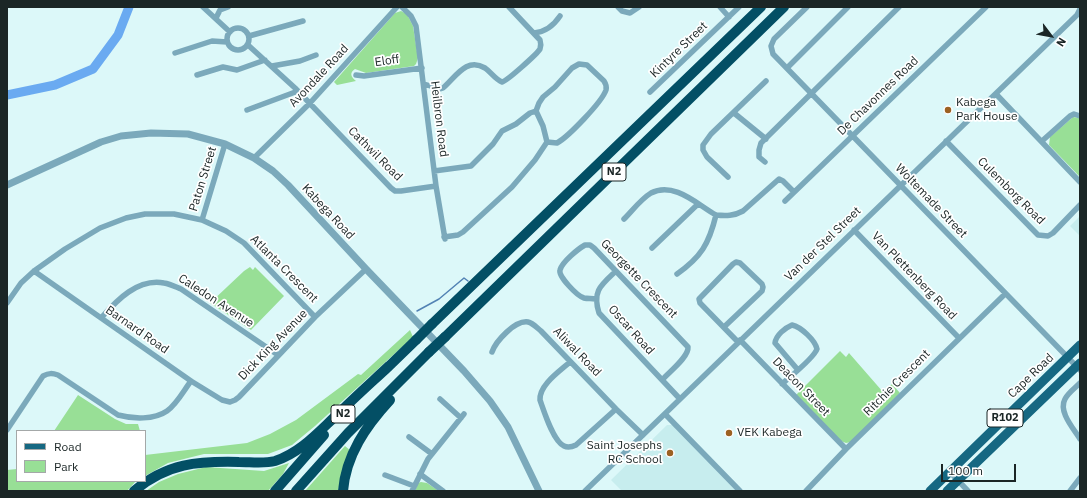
<!DOCTYPE html>
<html>
<head>
<meta charset="utf-8">
<style>
  body { margin:0 }
  #map { position:relative; width:1087px; height:498px; overflow:hidden; background:#dcf8f9; font-family:"IBM Plex Sans",sans-serif }
  canvas { display:block }
  .frame { position:absolute; inset:0; border:8px solid #1b2626; pointer-events:none }
  .legend { position:absolute; left:16px; top:430px; width:130px; height:52px; box-sizing:border-box; background:#fff; border:1px solid #a4a8a8; margin:0; padding:5px 7px; list-style:none; font-size:12px; color:#1b2626 }
  .legend li { display:flex; align-items:center; gap:8px; height:20px }
  .legend b { width:20px; border:1px solid #a4a8a8 }
  .north { position:absolute; left:1031px; top:16px; width:40px; height:40px; -webkit-text-stroke:3px #fff; paint-order:stroke; rotate:122deg; font-size:11px; font-weight:700; line-height:16px; text-align:center; color:#1b2626 }
  .north::after { content:''; display:block; margin:auto; width:14px; height:18px; background:#1b2626; clip-path:polygon(50% 0,100% 100%,50% 72%,0 100%) }
  .scale { position:absolute; left:941px; top:464px; width:75px; height:18px; box-sizing:border-box; border:2px solid #1b2626; border-top:0; padding-left:5px; font-size:12px; line-height:14px; white-space:nowrap; color:#1b2626; -webkit-text-stroke:3px #fff; paint-order:stroke }
</style>
</head>
<body>
<div id="map">
<canvas width="1087" height="498"></canvas>
<div class="frame"></div>
<ul class="legend">
<li><b style="height:5px;background:#166882"></b>Road</li>
<li><b style="height:11px;background:#98df96"></b>Park</li>
</ul>
<div class="north">N</div>
<div class="scale">100 m</div>
</div>
<script>
const ctx = document.querySelector('canvas').getContext('2d');
ctx.lineJoin = 'round';
function fill(path, color) { ctx.fillStyle = color; ctx.fill(path, 'evenodd'); }
function stroke(path, color, width, dash) { ctx.strokeStyle = color; ctx.lineWidth = width; ctx.lineCap = dash ? 'butt' : 'round'; ctx.setLineDash(dash || []); ctx.stroke(path); }
function drawText(font, color, halo, rows, align = 'center') {
  ctx.font = font + ' "IBM Plex Sans",sans-serif'; ctx.lineWidth = 3.5; ctx.setLineDash([]); ctx.textBaseline = 'middle'; ctx.strokeStyle = halo; ctx.fillStyle = color; for (const [text, x, y, turn = 0] of rows) {
    ctx.save(); ctx.translate(x, y); ctx.rotate((+turn || 0) * Math.PI / 180); ctx.textAlign = isNaN(turn) ? turn : align; if (halo) ctx.strokeText(text, 0, 0); ctx.fillText(text, 0, 0); ctx.restore();
  }
}
fill(new Path2D(`
  M1080 216V236L1070 226Z
  M667 425H674L738 491H622L611 480Z`), '#c7edee');
fill(new Path2D(`
  M401 11 407 14 413 26 418 58 416 64 414 66 366 73 355 69C349 73 351 77 356 81L337 85 334 82 395 13Z
  M1073 117 1080 118V177L1049 145 1050 137Z
  M250 267 253 270 255 267 284 296 251 330 210 303 244 271Z
  M410 330 413 337 315 426 292 445 268 454H204L168 463 145 476V455L247 443 270 434 296 420 358 374 361 375Z
  M840 351 846 357 849 353 883 392 892 384 900 393 851 442 846 443 841 441 796 395Z
  M78 395 115 419 126 424H138L140 431H54Z
  M345 446 351 451 343 469 338 491H305Z
  M289 463 283 474 268 491H146L159 482 178 474 206 467 264 471Z
  M17 469V481H136L127 491H7V470Z
  M421 482 427 483 439 491H415L418 483Z`), '#98df96');
stroke(new Path2D(`
  M417 311 439 299 464 278 468 281`), '#5282b4', 1.5);
stroke(new Path2D(`
  M7 95 55 85 93 69 118 35 129 7`), '#6aaaf1', 9);
stroke(new Path2D(`
  M203 7 230 32
  M402 7 411 16 416 26 436 186 445 239
  M618 7 622 11 630 13 639 7
  M720 7 729 17
  M807 7 774 39 771 46 773 54 1080 370
  M216 18 220 10 228 7
  M227 39a11 11 0 1 1 22 0a11 11 0 1 1-22 0Z
  M534 33C545 32 554 25 560 16
  M249 36 303 21
  M248 45 295 88 391 188 395 191H401L436 186
  M175 53 212 41 227 42
  M272 66 300 61 316 55
  M787 68 848 7
  M197 75 223 67 237 70 265 60
  M356 75 364 76 422 68
  M424 84 440 89 443 88C456 77 466 57 485 68 491 72 495 79 502 82 507 81 537 54 540 49 541 46 541 43 540 40L509 7
  M650 92 739 7
  M996 94 1080 182
  M247 110 298 91
  M734 113 766 139
  M946 141 1038 235 1048 236 1053 233 1080 205
  M1042 141 1070 116 1074 114 1080 116
  M254 158 310 103 397 7
  M765 162 759 157V150L761 143 899 7
  M434 171 471 166 493 144 502 131 516 124 530 113 536 111
  M728 177 707 157 703 150V145L711 134 766 81
  M785 201 986 7
  M624 219C632 211 641 199 651 193 674 181 698 205 716 215 726 216 734 216 743 211L779 179 783 181 794 192
  M202 220 225 144
  M854 230 959 338
  M444 237 458 235 463 232 512 187 535 160 547 142 543 126 536 111 539 103 543 97 555 87 572 68 579 64 587 65 604 81C606 84 607 86 606 90 602 102 568 137 557 143L547 142
  M652 248 698 204
  M34 271 191 381 222 400 230 402 235 400 239 397 315 317 366 269
  M616 271C601 285 592 291 599 313L680 399
  M677 274C701 257 709 244 716 215
  M596 299C592 298 588 299 584 298 577 296 558 276 560 270 562 262 578 249 585 245H590L594 248 688 347C689 357 669 372 662 380
  M7 303 21 283 34 271 65 249 100 228 126 218 145 214H174L202 220 226 231 244 243 315 317
  M101 318C117 300 138 278 164 283 170 284 176 287 181 289L278 355
  M724 327 762 291 763 287 762 284 740 263 736 262 733 264 699 299 700 303 738 342
  M740 340 846 449
  M492 352C496 341 515 320 528 322 533 323 537 328 541 331L616 409 643 435
  M570 362C560 371 539 385 540 400 544 411 553 441 564 446 568 448 572 447 576 445L616 409
  M1080 383C1075 388 1068 393 1065 399 1058 412 1074 429 1080 439
  M782 384C791 376 814 358 817 349 815 340 801 327 792 325 785 328 776 335 775 343L798 370
  M440 399 461 418
  M665 414 740 491
  M7 430 43 376C49 373 52 373 58 375L118 415C133 419 154 420 167 411 177 404 184 390 191 381
  M409 437 432 454
  M950 472 968 491
  M420 474 443 491
  M385 475 414 486
  M412 491 428 459 464 414
  M585 491C749 332 913 174 1077 15L1080 9
  M806 491 846 449 1005 294
  M1070 491 1080 478`), '#7ba9bb', 5.5);
stroke(new Path2D(`
  M7 185 101 142 121 136 151 133 188 134 225 144 254 158 273 171 288 185 366 269 464 371 490 401 508 427 539 491`), '#7ba9bb', 7);
stroke(new Path2D(`
  M930 491 1080 345
  M947 491 1080 363`), '#166882', 9);
stroke(new Path2D(`
  M432 324 761 7
  M445 337 784 7
  M385 370 416 340
  M134 491C167 463 198 461 239 462 251 462 264 464 275 461 302 452 320 430 340 412 356 396 373 381 389 366
  M275 491 324 435
  M296 491 348 433 429 352
  M343 491C346 455 366 426 390 400`), '#034f65', 10);
stroke(new Path2D(`
  M416 340 432 324
  M429 352 445 337`), '#034f65', 10);
for (const [x, y, r, color] of [
  [948,110,4,"#9c6122"],
  [729,433,4,"#9c6122"],
  [670,453,4,"#9c6122"]
]) { const dot = new Path2D(); dot.arc(x, y, r, 0, 2 * Math.PI); ctx.fillStyle = color; ctx.fill(dot); stroke(dot, '#fff', 1.5); }
for (const [x, y, w] of [
  [614,172,24],
  [343,414,24],
  [1005,418,36]
]) { const box = new Path2D(); box.roundRect(x - w / 2, y - 9, w, 18, 3); ctx.fillStyle = '#fff'; ctx.fill(box); stroke(box, '#1b2626', 1); }
drawText('bold 11px', '#1b2626', null, [
  ["N2",614,172],
  ["N2",343,414],
  ["R102",1005,418]
]);
drawText('12px', '#1b2626', '#fff', [
  ["Kintyre Street",679,50,-44],
  ["Eloff",387,61,-8],
  ["Avondale Road",319,76,-47],
  ["De Chavonnes Road",878,96,-44],
  ["Heilbron Road",439,119,83],
  ["Cathwil Road",375,154,45],
  ["Paton Street",203,179,-73],
  ["Culemborg Road",1011,191,45],
  ["Woltemade Street",931,201,46],
  ["Kabega Road",328,212,47],
  ["Van der Stel Street",823,244,-44],
  ["Atlanta Crescent",284,269,45],
  ["Van Plettenberg Road",914,276,46],
  ["Georgette Crescent",639,279,46],
  ["Caledon Avenue",216,301,33],
  ["Barnard Road",137,330,35],
  ["Oscar Road",631,330,48],
  ["Dick King Avenue",273,345,-46],
  ["Aliwal Road",577,352,46],
  ["Cape Road",1031,376,-44],
  ["Ritchie Crescent",897,383,-45],
  ["Deacon Street",801,387,46]
]);
drawText('12px', '#1b2626', '#fff', [
  ["Kabega",956,103],
  ["Park House",956,117],
  ["VEK Kabega",737,433],
  ["Saint Josephs",662,446,"right"],
  ["RC School",662,460,"right"]
], 'left');
</script>
</body>
</html>
